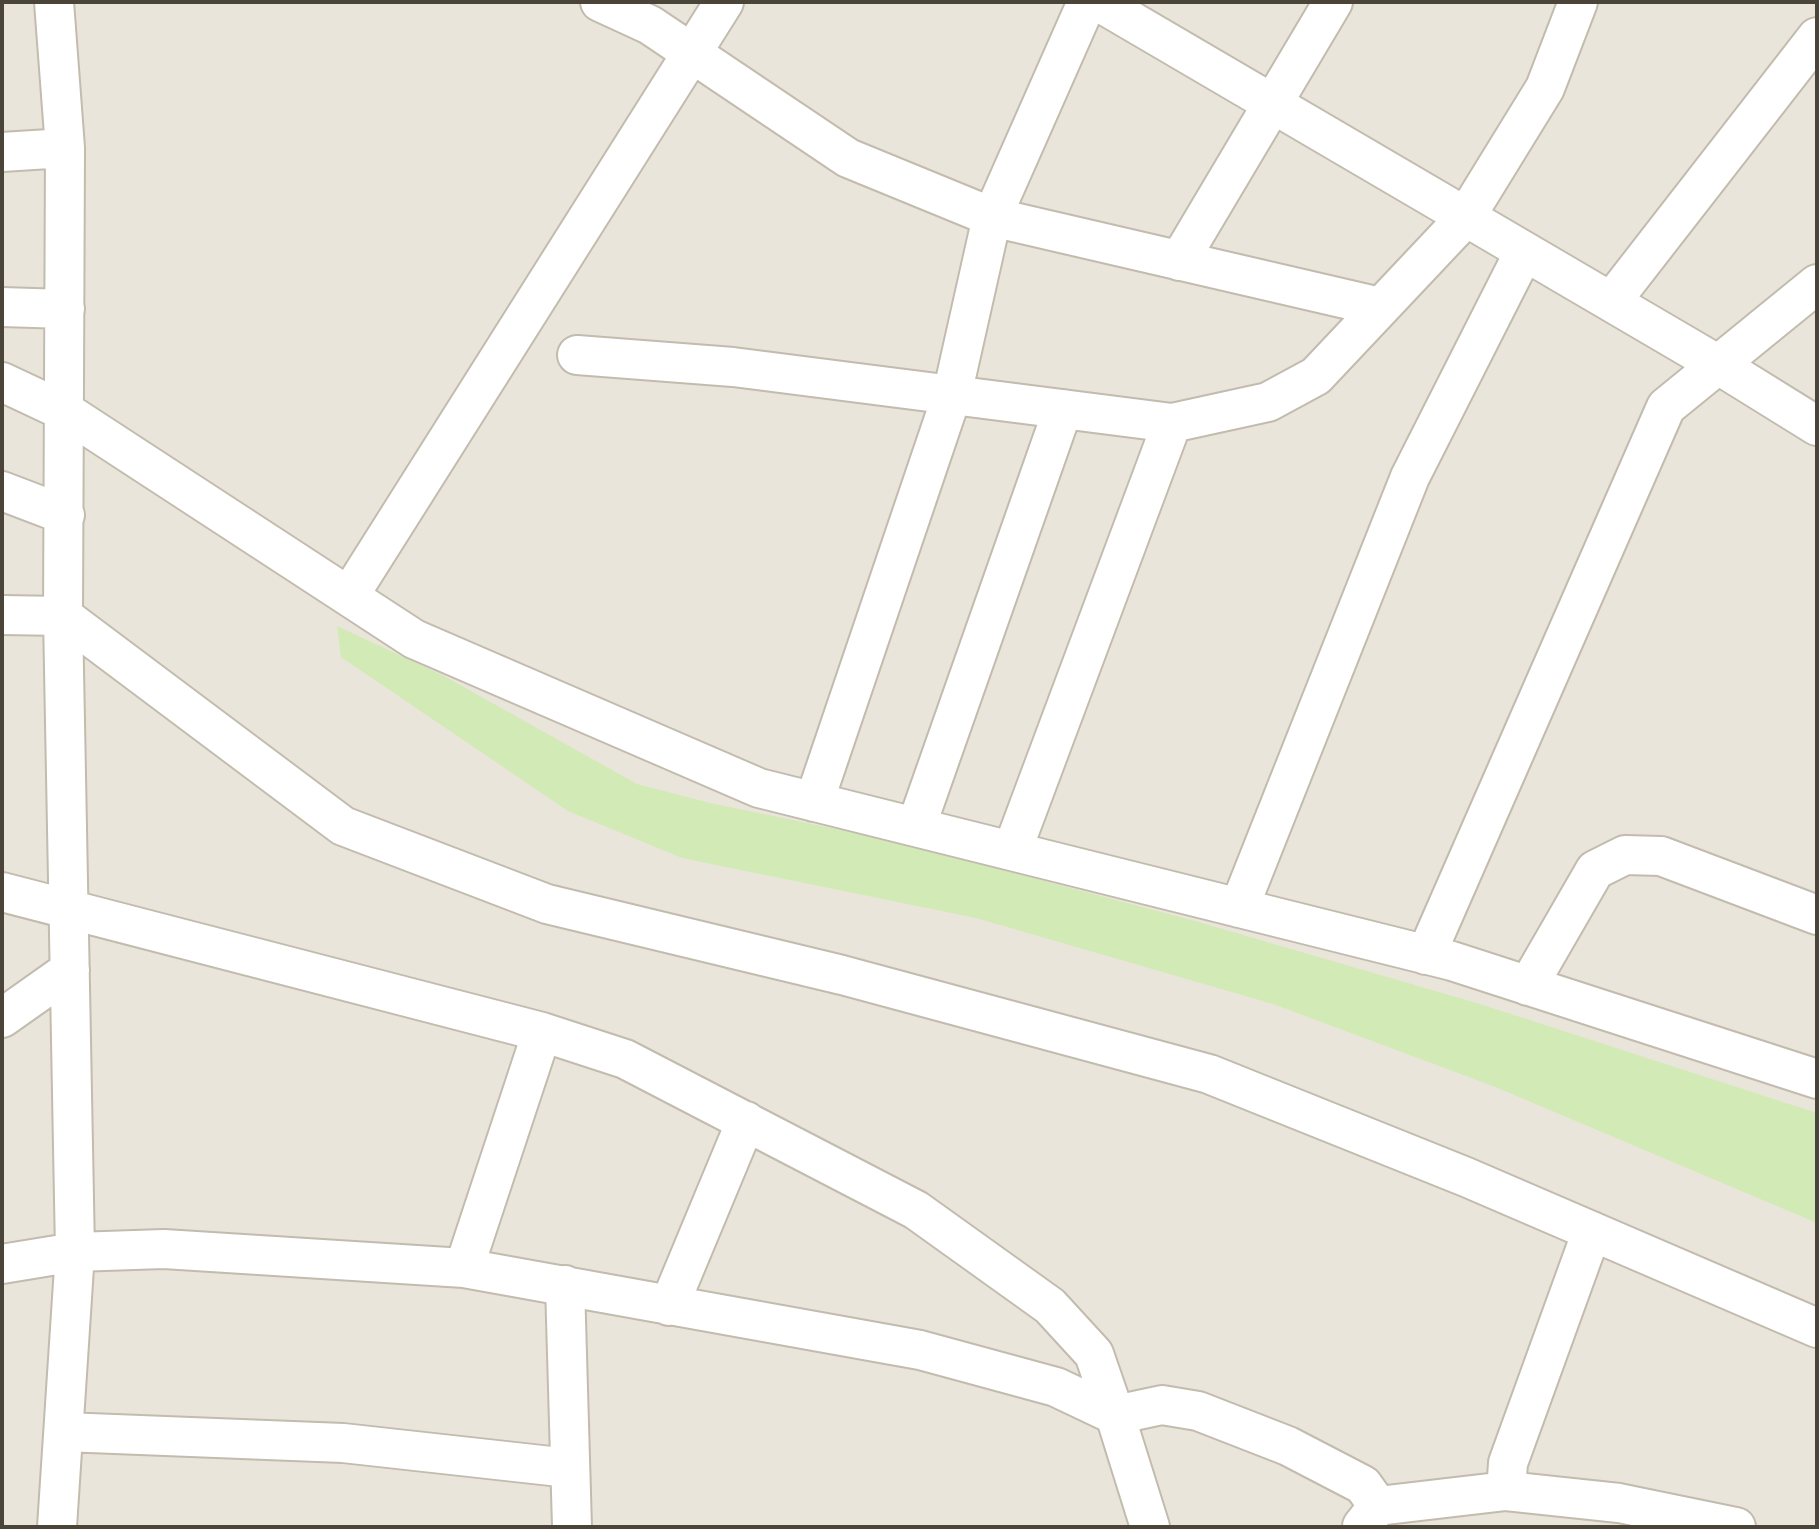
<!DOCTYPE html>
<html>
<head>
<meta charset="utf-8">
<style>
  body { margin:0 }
  #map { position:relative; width:1819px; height:1529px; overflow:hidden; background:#f6f3ec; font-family:"Fira Sans Condensed",sans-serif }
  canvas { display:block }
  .frame { position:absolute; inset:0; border:4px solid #4b4439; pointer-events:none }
</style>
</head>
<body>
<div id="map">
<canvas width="1819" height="1529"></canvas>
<div class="frame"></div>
</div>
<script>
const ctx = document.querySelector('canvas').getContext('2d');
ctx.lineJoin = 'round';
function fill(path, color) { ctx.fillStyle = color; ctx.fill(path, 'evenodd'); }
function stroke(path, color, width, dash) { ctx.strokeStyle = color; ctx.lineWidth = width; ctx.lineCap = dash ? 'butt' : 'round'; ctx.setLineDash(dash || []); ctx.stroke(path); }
fill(new Path2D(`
  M2 2H1817V1527H2Z`), '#eae5da');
fill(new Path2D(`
  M337 626 444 676 637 784 710 803 889 840 1195 921 1480 1004 1817 1113V1223L1493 1086 1273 1004 976 918 682 858 568 811 341 657Z`), '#d2eab5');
const minor = new Path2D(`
  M54 2 65 148 63 616 75 1252 57 1527
  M600 2 650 25 848 158 992 217 1380 307
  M1099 2 1717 364 1817 426
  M2 152 65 148
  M1179 261 1333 2
  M1611 302 1817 37
  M2 307 65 309
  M577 355 733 367 1172 423 1268 402 1316 376 1465 218 1545 88 1578 2
  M2 382 66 412 414 639 759 788 1452 961 1817 1079
  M2 491 65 515
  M349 596 724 2
  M2 615 63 616 343 826 547 904 842 975 1209 1074 1466 1177 1817 1328
  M814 802 952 395 992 217 1087 2
  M916 827 1063 409
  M1012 851 1172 423
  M2 892 542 1032 625 1059 916 1210 1050 1306 1094 1354 1115 1415 1162 1405 1198 1411 1288 1446 1363 1485 1378 1506
  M1239 908 1410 477 1524 252
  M1426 955 1666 407 1817 284
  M1528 986 1595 870 1625 855 1661 856 1817 915
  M2 1018 70 970
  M2 1264 75 1252 164 1249 464 1268 920 1350 1056 1387 1115 1415 1150 1527
  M464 1268 542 1032
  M565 1285 572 1527
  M669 1306 746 1121
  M64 1432 343 1443 569 1468
  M1506 1491 1508 1463 1592 1231
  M1362 1526 1378 1506 1506 1491 1619 1503 1736 1527`);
stroke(minor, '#c2bbae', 42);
stroke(minor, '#fff', 38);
</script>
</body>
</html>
